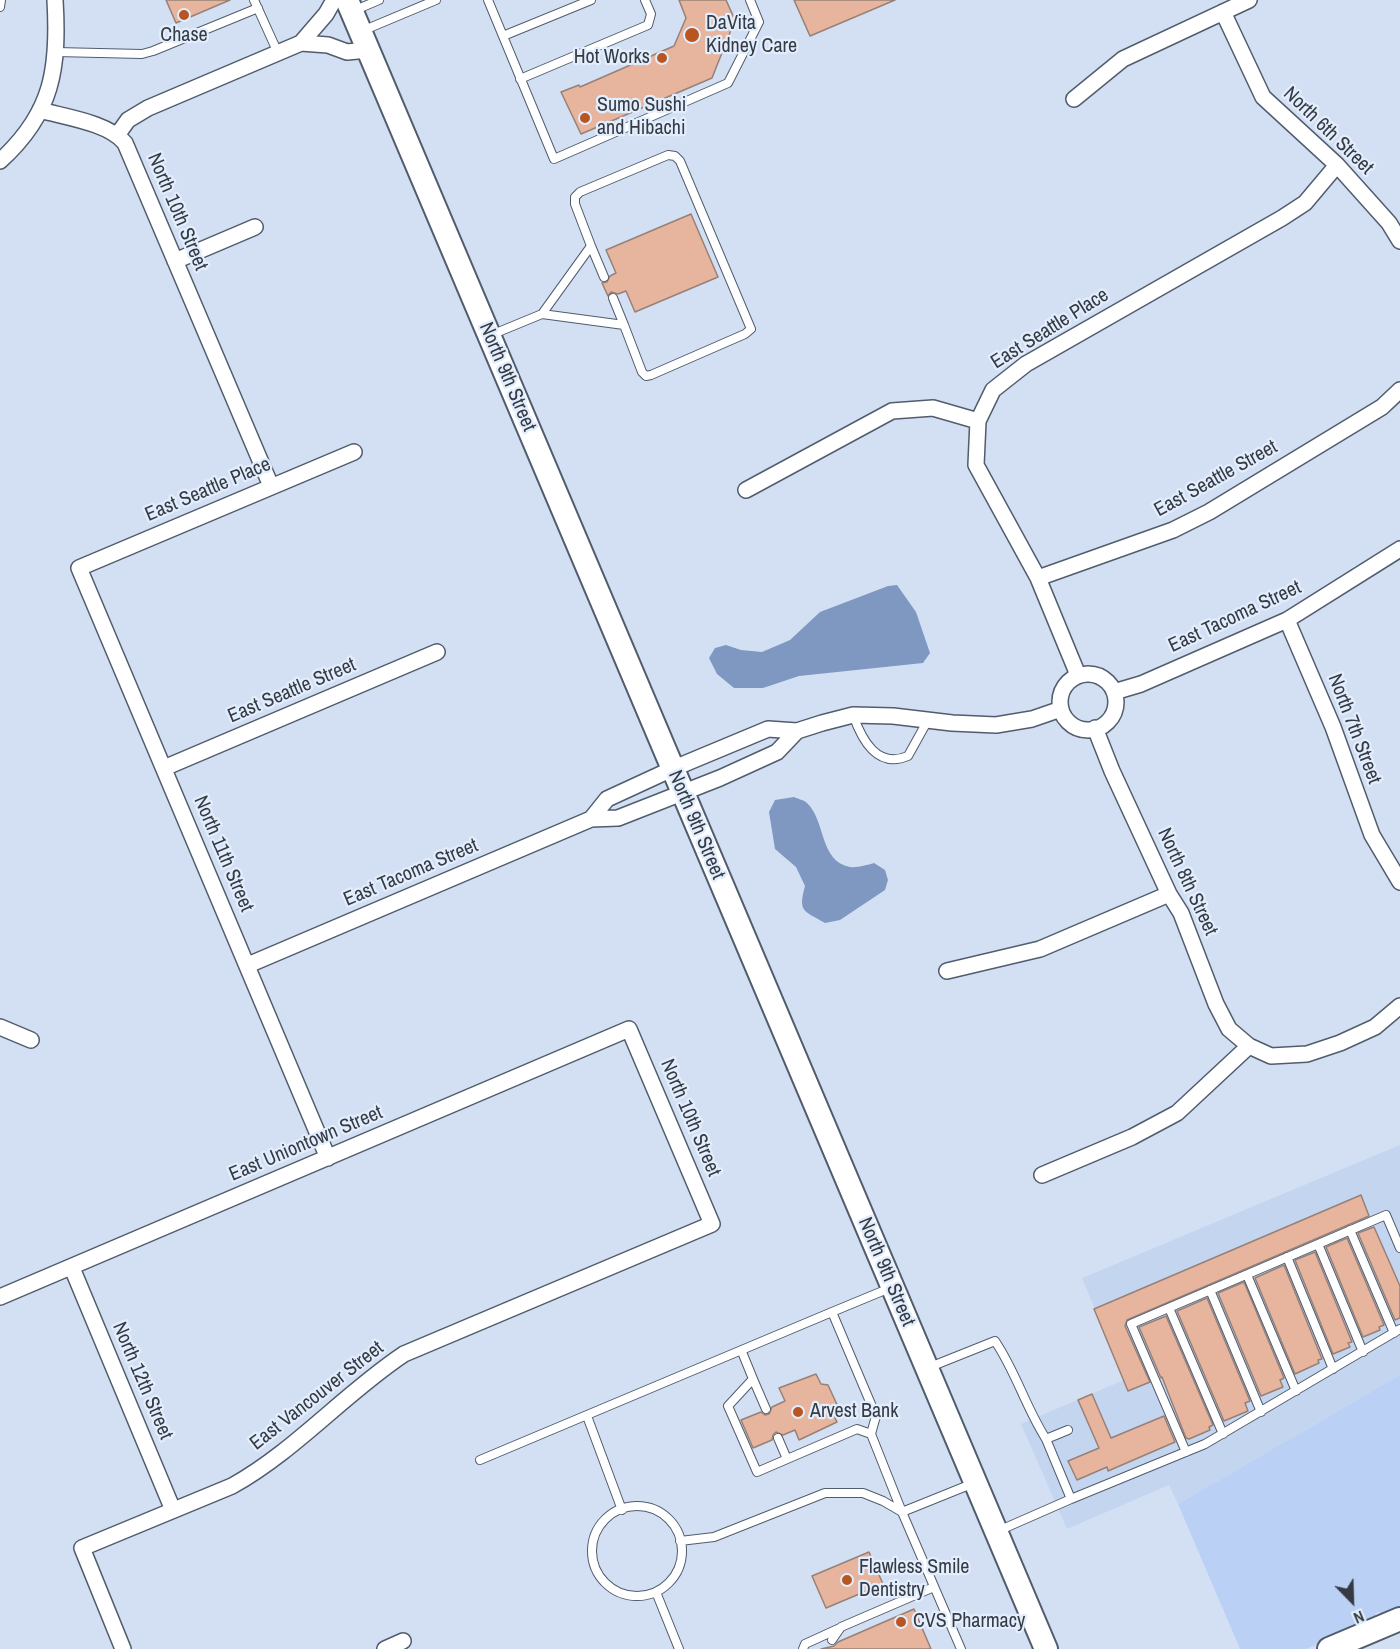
<!DOCTYPE html>
<html>
<head>
<meta charset="utf-8">
<style>
  body { margin:0 }
  #map { position:relative; width:1400px; height:1649px; overflow:hidden; background:#d3e0f4; font-family:"Archivo Narrow",sans-serif }
  canvas { display:block }
  .north { position:absolute; left:1322px; top:1571px; width:60px; height:60px; -webkit-text-stroke:4px #e2edfd; paint-order:stroke; rotate:157deg; font-size:16px; font-weight:700; line-height:24px; text-align:center; color:#363b43 }
  .north::after { content:''; display:block; margin:auto; width:21px; height:27px; background:#363b43; clip-path:polygon(50% 0,100% 100%,50% 72%,0 100%) }
</style>
</head>
<body>
<div id="map">
<canvas width="1400" height="1649"></canvas>
<div class="north">N</div>
</div>
<script>
const ctx = document.querySelector('canvas').getContext('2d');
ctx.lineJoin = 'round';
function fill(path, color) { ctx.fillStyle = color; ctx.fill(path, 'evenodd'); }
function stroke(path, color, width, dash) { ctx.strokeStyle = color; ctx.lineWidth = width; ctx.lineCap = dash ? 'butt' : 'round'; ctx.setLineDash(dash || []); ctx.stroke(path); }
function drawText(font, color, halo, rows, align = 'center') {
  ctx.font = font + ' "Archivo Narrow",sans-serif'; ctx.lineWidth = 4.5; ctx.setLineDash([]); ctx.textBaseline = 'middle'; ctx.strokeStyle = halo; ctx.fillStyle = color; for (const [text, x, y, turn = 0] of rows) {
    ctx.save(); ctx.translate(x, y); ctx.rotate((+turn || 0) * Math.PI / 180); ctx.textAlign = isNaN(turn) ? turn : align; if (halo) ctx.strokeText(text, 0, 0); ctx.fillText(text, 0, 0); ctx.restore();
  }
}
fill(new Path2D(`
  M1400 1145V1375L1178 1504 1169 1485 1067 1529 1021 1424 1124 1380 1082 1278Z`), '#c4d5f0');
fill(new Path2D(`
  M1400 1375V1608L1381 1616 1379 1612 1375 1613 1377 1618 1372 1621 1306 1649H1240L1178 1504Z`), '#bad1f5');
fill(new Path2D(`
  M897 585 916 612 930 653 923 663 799 676 763 688H734L717 674 709 658 715 648 726 645 741 650 762 652 790 640 820 612 888 586Z
  M794 797C798 799 804 800 807 803 826 821 819 861 850 867 857 868 867 865 874 863L885 870 888 880 885 890 840 920 825 923C803 910 798 912 805 886L796 867 775 849 769 812 775 800Z`), '#7f98c1');
const building = new Path2D(`
  M166 0H230L176 23Z
  M679 0H726L735 20 712 78 581 134 561 92 579 85 580 87 674 46 686 18Z
  M794 0H895L810 36Z
  M691 214 718 277 635 312 626 291 618 294 611 292 608 296 602 283 607 282 610 276 616 273 606 250Z
  M1361 1195 1369 1216 1127 1320 1125 1326 1150 1382 1128 1391 1094 1309Z
  M1374 1227 1400 1286V1318L1395 1320 1358 1233Z
  M1347 1238 1384 1325 1379 1327 1380 1330 1363 1337 1326 1247Z
  M1315 1252 1352 1342 1348 1343 1350 1347 1333 1354 1295 1260Z
  M1284 1265 1322 1359 1318 1360 1319 1363 1295 1374 1255 1278Z
  M1244 1282 1284 1378 1280 1380 1283 1387 1261 1396 1218 1293Z
  M1207 1298 1250 1401 1245 1403 1248 1411 1224 1421 1177 1311Z
  M1166 1316 1213 1425 1209 1427 1210 1430 1189 1439 1186 1438 1162 1377 1161 1378 1139 1327Z
  M816 1374 821 1384 828 1385 840 1411 833 1414 837 1422 799 1440 795 1430 783 1435 776 1432 773 1435 772 1440 753 1448 741 1420 761 1412 765 1415 769 1414 772 1407 785 1401 779 1388Z
  M1092 1394 1111 1438 1164 1416 1175 1442 1108 1471 1107 1467 1077 1480 1068 1461 1099 1448 1078 1400Z
  M869 1552 883 1584 826 1608 812 1576Z
  M914 1609 931 1649H821L834 1646 838 1642Z`);
fill(building, '#e7b49e');
stroke(building, '#978177', 1.5);
const service = new Path2D(`
  M254 0 278 53
  M488 0 554 159 728 83 759 22 750 0
  M0 7 1 0
  M353 11 379 0
  M362 31 436 0
  M503 36 591 0
  M56 52 142 54 153 51 258 8
  M520 79 648 25 651 14 645 0
  M591 246 604 277
  M613 298 624 325
  M491 335 542 314 624 325 642 372 646 376 651 375 745 334 751 329 680 161 675 156 668 155 580 192 575 197V204L591 246 542 314
  M853 715C862 740 877 769 908 756L928 720
  M1350 1230 1394 1333
  M1318 1244 1363 1352
  M1287 1257 1333 1369
  M1247 1275 1296 1391
  M890 1288 832 1312 876 1416 871 1434 902 1512
  M1210 1290 1261 1412
  M1169 1308 1223 1434
  M742 1352 753 1379 728 1406 757 1472 857 1429 871 1434
  M930 1367 995 1341C1016 1372 1026 1408 1046 1439
  M753 1379 766 1409
  M587 1416 622 1510
  M778 1438 787 1459
  M1186 1452 1131 1324 1386 1215 1400 1248
  M480 1460 832 1312
  M1071 1499 1205 1444 1400 1329
  M592 1551a45 45 0 1 1 90 0a45 45 0 1 1-90 0Z
  M998 1531 1071 1499 1046 1439 1068 1430
  M680 1541 714 1537 825 1493H863L883 1501 902 1512
  M656 1592 679 1649
  M832 1640 841 1627 934 1587
  M803 1649 805 1644 840 1628
  M961 1649 902 1512 974 1483`);
const minor = new Path2D(`
  M1223 12 1263 97 1337 165 1389 223 1400 241
  M301 43 328 45 347 52 368 50
  M1074 99 1123 59 1249 0
  M40 110C65 117 109 123 125 143L271 486
  M118 134 128 120 148 108 301 43 326 14 334 0
  M0 161C53 113 59 68 55 0
  M175 261 255 227
  M746 490 892 411 933 408 978 421
  M1038 578 1173 530 1209 512 1382 407 1400 390
  M1287 620 1333 727 1372 835 1400 882
  M1060 702a28 28 0 1 1 56 0a28 28 0 1 1-56 0Z
  M1078 675 1038 578 976 465 978 421 993 390 1026 364 1282 218 1305 203 1337 165
  M1114 692 1141 684 1287 620 1400 549
  M1095 728 1112 771 1169 894 1181 913 1216 1004 1229 1029 1249 1046 1271 1056 1307 1054 1340 1043 1375 1027 1400 1006
  M164 768 437 652
  M591 819 607 799 672 769 768 729 797 731 822 723 853 715 893 716 952 723 996 725 1032 719 1061 709
  M248 965 591 819 618 818 720 778 777 752 797 731
  M947 971 1040 949 1169 894
  M0 1027 31 1040
  M328 1158 79 568 354 452
  M1042 1175 1132 1137 1177 1113 1249 1046
  M72 1268 173 1510
  M0 1297 629 1029 712 1224 404 1354C344 1394 295 1451 232 1486L82 1548 123 1649
  M385 1649 403 1641`);
const secondary = new Path2D(`
  M347 0 1046 1649
  M1329 1649 1400 1619`);
stroke(service, '#515c6d', 10);
stroke(minor, '#515c6d', 18);
stroke(secondary, '#515c6d', 26);
stroke(service, '#fff', 8);
stroke(minor, '#fff', 15);
stroke(secondary, '#fff', 22);
for (const [x, y, r, color] of [
  [184,15,6,"#b95521"],
  [692,35,8,"#b95521"],
  [662,58,6,"#b95521"],
  [585,118,6,"#b95521"],
  [798,1412,6,"#b95521"],
  [847,1580,6,"#b95521"],
  [901,1622,6,"#b95521"]
]) { const dot = new Path2D(); dot.arc(x, y, r, 0, 2 * Math.PI); ctx.fillStyle = color; ctx.fill(dot); stroke(dot, '#e2edfd', 2); }
drawText('20px', '#363b43', '#e2edfd', [
  ["DaVita",706,24],
  ["Kidney Care",706,47],
  ["Chase",184,36,"center"],
  ["Hot Works",650,58,"right"],
  ["Sumo Sushi",597,106],
  ["and Hibachi",597,129],
  ["Arvest Bank",810,1412],
  ["Flawless Smile",859,1568],
  ["Dentistry",859,1591],
  ["CVS Pharmacy",913,1622]
], 'left');
drawText('20px', '#363b43', '#e2edfd', [
  ["North 6th Street",1328,131,44],
  ["North 10th Street",177,212,67],
  ["East Seattle Place",1050,329,-32],
  ["North 9th Street",507,377,67],
  ["East Seattle Street",1216,479,-29],
  ["East Seattle Place",208,490,-23],
  ["East Tacoma Street",1235,617,-25],
  ["East Seattle Street",292,691,-23],
  ["North 7th Street",1354,729,69],
  ["North 9th Street",696,825,67],
  ["North 11th Street",223,854,67],
  ["East Tacoma Street",411,873,-23],
  ["North 8th Street",1187,882,65],
  ["North 10th Street",690,1118,67],
  ["East Uniontown Street",306,1144,-23],
  ["North 9th Street",886,1272,67],
  ["North 12th Street",142,1381,67],
  ["East Vancouver Street",317,1396,-38]
]);
</script>
</body>
</html>
